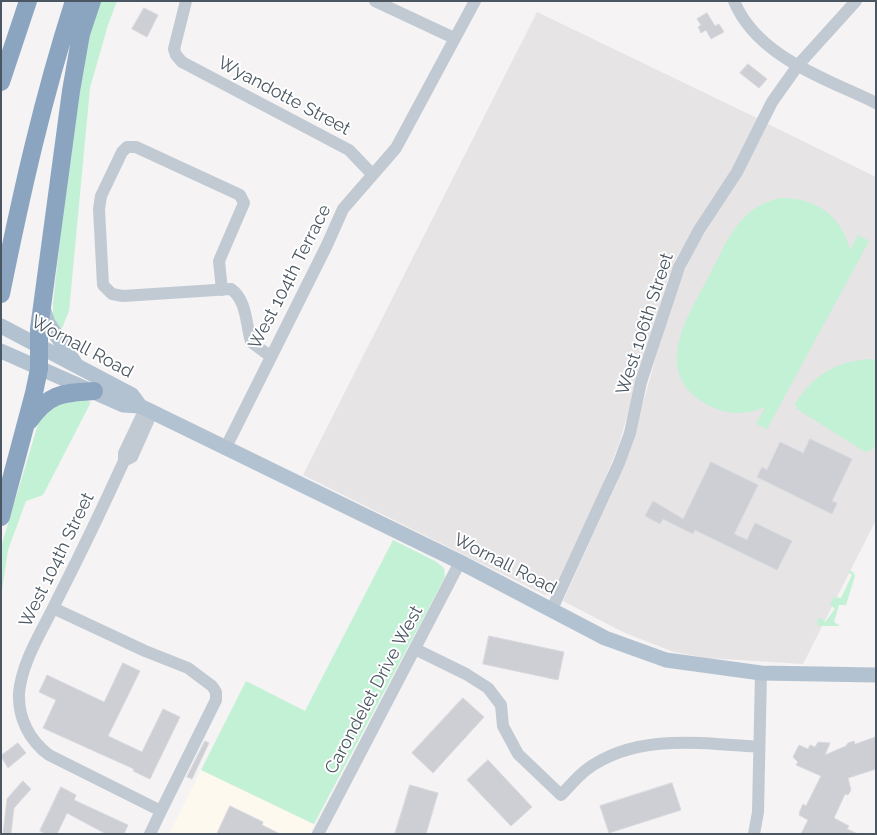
<!DOCTYPE html>
<html>
<head>
<meta charset="utf-8">
<style>
  body { margin:0 }
  #map { position:relative; width:877px; height:835px; overflow:hidden; background:#f5f3f3; font-family:Raleway,sans-serif }
  canvas { display:block }
  .frame { position:absolute; inset:0; border:2px solid #4a5661; pointer-events:none }
</style>
</head>
<body>
<div id="map">
<canvas width="877" height="835"></canvas>
<div class="frame"></div>
</div>
<script>
const ctx = document.querySelector('canvas').getContext('2d');
ctx.lineJoin = 'round';
function fill(path, color) { ctx.fillStyle = color; ctx.fill(path, 'evenodd'); }
function stroke(path, color, width, dash) { ctx.strokeStyle = color; ctx.lineWidth = width; ctx.lineCap = dash ? 'butt' : 'round'; ctx.setLineDash(dash || []); ctx.stroke(path); }
function drawText(font, color, halo, rows, align = 'center') {
  ctx.font = font + ' Raleway,sans-serif'; ctx.lineWidth = 4; ctx.setLineDash([]); ctx.textBaseline = 'middle'; ctx.strokeStyle = halo; ctx.fillStyle = color; for (const [text, x, y, turn = 0] of rows) {
    ctx.save(); ctx.translate(x, y); ctx.rotate((+turn || 0) * Math.PI / 180); ctx.textAlign = isNaN(turn) ? turn : align; if (halo) ctx.strokeText(text, 0, 0); ctx.fillText(text, 0, 0); ctx.restore();
  }
}
fill(new Path2D(`
  M201 770 314 825 310 834H169Z`), '#fdf9ef');
fill(new Path2D(`
  M537 12 759 119 733 170 676 258 667 281 619 444 588 521 554 591 550 595H545L303 475Z
  M768 124 876 177V520L803 664 706 658 674 652 625 633 563 601 617 482 638 420 675 291 693 251 742 173Z`), '#e6e4e5');
fill(new Path2D(`
  M96 1H117L108 25 90 88 69 311 60 333 53 322V303L76 95Z
  M781 198C815 197 842 216 850 250L858 235 869 241 767 429 756 424 765 407C747 415 727 415 710 406 650 375 686 319 708 278 727 243 737 207 781 198Z
  M868 359 876 360V443L872 450 865 452 797 409 795 404C813 376 834 362 868 359Z
  M79 399 91 402 43 495 26 501 8 550 1 597V547L39 421 49 407Z
  M393 540 435 561 444 568 445 577 314 824 201 770 246 681 305 711Z
  M846 570 853 572 855 576 846 605H839L834 622 840 626H818L817 619 821 618 825 622 835 609 830 604 834 597 841 598 852 575Z`), '#c3f1d5');
const building = new Path2D(`
  M144 8 158 15 147 37 132 29Z
  M707 13 715 26 719 24 724 32 711 39 706 30 701 33 698 27 701 25 697 19Z
  M748 64 767 79 759 88 740 73Z
  M810 439 852 459 832 501 837 503 832 514 757 477 762 467 767 470 780 442 803 453Z
  M711 462 758 485 734 534 747 540 755 523 792 541 777 570 695 530 693 534 663 519 660 524 645 516 653 501 683 519Z
  M489 636 564 652 558 680 483 664Z
  M123 663 140 671 108 736 142 752 163 709 180 717 150 779 133 771 134 769 43 728 56 700 39 692 47 675 104 702Z
  M463 698 484 717 433 773 412 753Z
  M876 737V769L848 778 851 790 848 795 845 794 834 818 849 826 847 829 858 834H801L808 820 799 815 800 811 803 804 806 806 821 776 796 765 798 762 793 757 799 745 808 749 810 745 815 747 818 742 830 743 825 755 846 746 848 743 854 741 855 744Z
  M205 741 209 743 192 779 187 777Z
  M18 743 26 753 8 768 1 756Z
  M488 760 532 807 511 826 467 780Z
  M23 781 31 789 14 808 11 834H3L7 799Z
  M672 783 681 810 609 833 600 806Z
  M410 785 438 793 426 834H395Z
  M61 787 76 795 74 800 128 825 124 834H106L67 813 57 834H46L40 831Z
  M230 806 263 822 262 825 280 834H217Z`);
fill(building, '#cdcfd5');
stroke(building, '#d7d9de', 1);
stroke(new Path2D(`
  M186 1 174 49 176 55 182 62 349 150 372 174
  M375 1 454 38
  M734 1C757 57 825 78 876 103
  M222 290 219 261 244 203 240 195 136 147H127L122 152 101 196 99 209 103 285 112 294 123 296 231 289C247 300 246 325 251 342L270 356
  M145 409 124 453V461C103 507 81 553 58 598 44 628 22 660 19 693 18 718 29 740 49 755L161 811 150 834
  M225 449 327 245 343 209 396 148 475 1
  M124 461 132 457 152 412
  M53 608 145 651 188 668 212 686 216 692V700L161 811
  M552 609 619 463 630 433 641 382 679 267 699 230 737 172 772 102 799 64 856 1
  M415 649 466 674 488 688 501 705 503 726 518 754 561 795C569 787 577 777 586 770 635 733 701 743 759 747
  M318 834 460 562
  M754 834 758 812 761 673`), '#c1cad2', 12);
stroke(new Path2D(`
  M42 305 48 323 75 363
  M1 326 132 395 140 406
  M1 351 123 405 140 406 460 562 605 638 666 660 761 673 876 675`), '#b3c2d1', 15);
stroke(new Path2D(`
  M1 82 28 1
  M1 294C21 195 43 97 74 1
  M29 421C49 393 62 393 94 391
  M1 517 34 393 39 369V329L71 91 81 34 92 1`), '#8ba5c1', 18);
drawText('18px', '#4a5661', '#fff', [
  ["Wyandotte Street",284,96,28],
  ["West 104th Terrace",290,277,-63],
  ["West 106th Street",645,324,-72],
  ["Wornall Road",82,347,28],
  ["West 104th Street",57,560,-64],
  ["Wornall Road",505,564,27],
  ["Carondelet Drive West",374,690,-62]
]);
</script>
</body>
</html>
